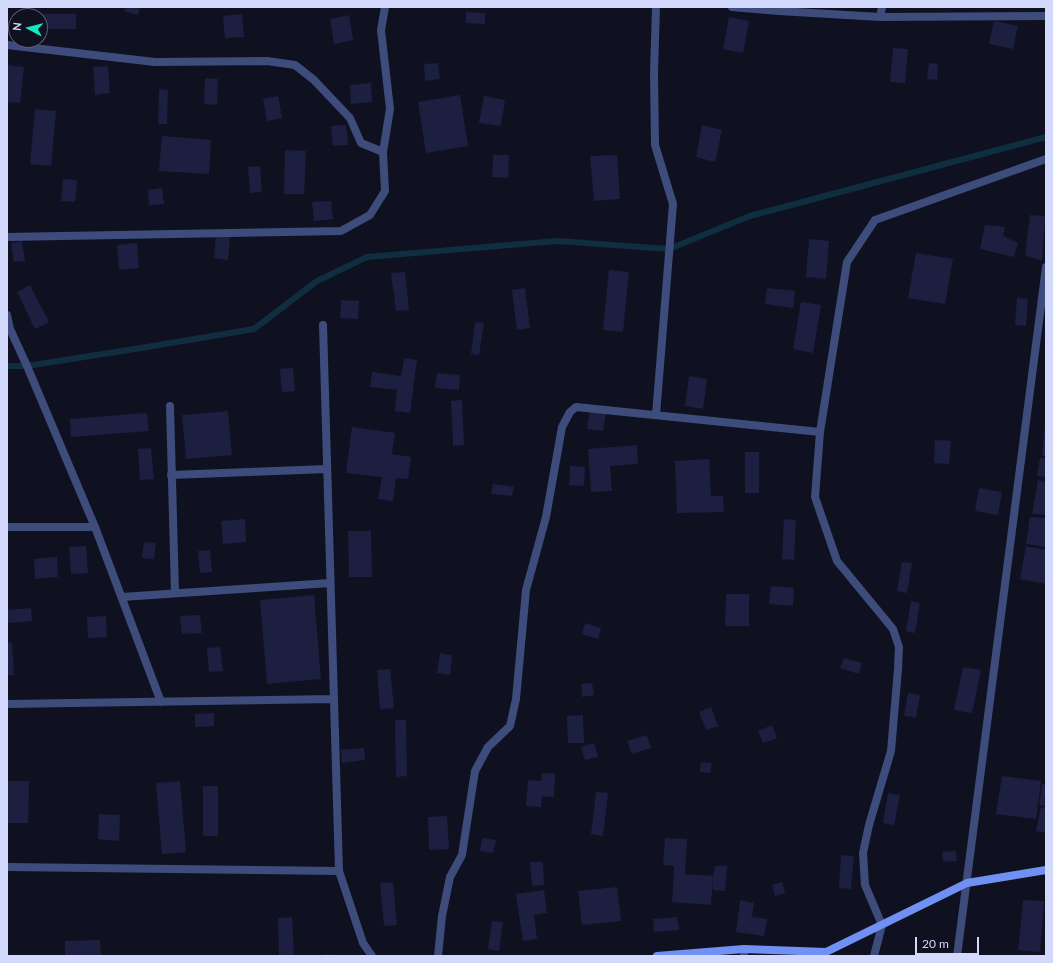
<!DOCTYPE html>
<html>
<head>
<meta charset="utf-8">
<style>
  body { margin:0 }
  #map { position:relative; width:1053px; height:963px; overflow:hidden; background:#0f1121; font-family:Lato,sans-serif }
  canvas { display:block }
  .frame { position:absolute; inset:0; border:8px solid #d2d9fc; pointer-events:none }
  .north { position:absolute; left:8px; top:8px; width:40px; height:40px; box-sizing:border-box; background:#0f1121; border:1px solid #5d6179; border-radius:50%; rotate:277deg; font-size:11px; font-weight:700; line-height:16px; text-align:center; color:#d2d9fc }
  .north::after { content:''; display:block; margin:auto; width:14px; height:18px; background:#11e9c5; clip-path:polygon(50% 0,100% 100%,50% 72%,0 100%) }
  .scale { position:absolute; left:915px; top:937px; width:64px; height:18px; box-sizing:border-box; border:2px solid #d2d9fc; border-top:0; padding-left:5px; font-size:12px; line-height:14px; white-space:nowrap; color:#d2d9fc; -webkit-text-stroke:3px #0f1121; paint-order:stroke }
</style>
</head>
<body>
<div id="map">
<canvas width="1053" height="963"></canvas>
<div class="frame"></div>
<div class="north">N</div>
<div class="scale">20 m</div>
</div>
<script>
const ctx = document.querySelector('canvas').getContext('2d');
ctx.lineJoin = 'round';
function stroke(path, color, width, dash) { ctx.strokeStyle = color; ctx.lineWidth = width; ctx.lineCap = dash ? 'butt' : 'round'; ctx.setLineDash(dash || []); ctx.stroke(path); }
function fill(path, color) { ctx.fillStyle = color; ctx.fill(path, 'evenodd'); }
stroke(new Path2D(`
  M7 366H27L147 347 254 329 317 281 367 257 557 241 669 249 750 216 1046 137`), '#0f2e40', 6);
fill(new Path2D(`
  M125 7H140L138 15 124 11Z
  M466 12 485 13V24L466 23Z
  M17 14H76V29H40V16H17Z
  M242 14 244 37 225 38 223 16Z
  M349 15 353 40 334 44 330 19Z
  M729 17 749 21 743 53 723 49Z
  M994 21 1018 26 1013 49 989 44Z
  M893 48 908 49 905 83 890 82Z
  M438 63 440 79 425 81 424 64Z
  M929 63 938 64 937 80 927 79Z
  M7 65 24 67 20 103 7 102Z
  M108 66 110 93 95 95 93 67Z
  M205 78 218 79 217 105 204 104Z
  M371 83 372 102 351 104 350 85Z
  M159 89 168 90 167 124H158Z
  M460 95 468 146 426 153 418 102Z
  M278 96 282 118 267 121 263 99Z
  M484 96 505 100 501 126 479 123Z
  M35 109 56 111 51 166 30 164Z
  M346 125 348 145 333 146 331 126Z
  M702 125 722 130 715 162 696 157Z
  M162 136 211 140 209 174 159 171Z
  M285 150 306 151 304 194H284Z
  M493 155H509L508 178 492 177Z
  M617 155 620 199 594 201 590 156Z
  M260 166 262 192 250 193 248 167Z
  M63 179 77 180 75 202 61 201Z
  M162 188 164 204 149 205 148 190Z
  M331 201 333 219 314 221 312 202Z
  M1030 215 1045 216 1042 261 1025 255Z
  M985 225 1005 227 1003 236 1018 243 1014 257 980 249Z
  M216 235 230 237 228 260 214 258Z
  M809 239 829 241 826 279 806 277Z
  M22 241 25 261 14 262 11 243Z
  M137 243 139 268 119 270 117 245Z
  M916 253 953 259 945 304 908 298Z
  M609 270 629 272 623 332 603 330Z
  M405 272 409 310 396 311 391 273Z
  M30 285 49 322 35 329 17 292Z
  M525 288 530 328 517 330 512 290Z
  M767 288 795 291 793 308 765 304Z
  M1017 298 1028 299 1026 326 1015 325Z
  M341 300 359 301 358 319 340 318Z
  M801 302 821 305 813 353 793 349Z
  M475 322 484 323 479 355 471 354Z
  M404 358 417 360 410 413 395 411 397 390 370 387 372 372 401 376Z
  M293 368 295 391 282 392 280 369Z
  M437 373 460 375 459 390 435 388Z
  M689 376 707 379 703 409 685 406Z
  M462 400 464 445 453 446 451 401Z
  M590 410 606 413 603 431 587 429Z
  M228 411 232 455 186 459 182 415Z
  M147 413 149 431 71 437 70 419Z
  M1045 422H1046V456L1042 455Z
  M352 427 395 433 392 454 411 457 408 479 396 478 393 501 378 499 382 477 346 473Z
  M935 440 951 441 949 464 934 463Z
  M637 445 638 464 610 466 612 491 591 492 588 449Z
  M151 448 154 479 140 480 138 449Z
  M745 452H759V493H745Z
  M1040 458H1046V477L1037 476Z
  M709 459 711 496H723L724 512 677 513 675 461Z
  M570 466 585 467 584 486 569 485Z
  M1038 480 1046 482V515L1032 514Z
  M493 484 514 487 512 496 491 494Z
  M979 488 1002 492 998 515 975 511Z
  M1030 517 1046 518V547L1026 544Z
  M245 519 246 542 223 544 221 521Z
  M784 519 796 520 794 560 782 559Z
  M348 531H371L372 577H349Z
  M144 542 156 543 154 559 142 558Z
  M86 546 88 573 71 574 69 547Z
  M1026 546 1046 550V584L1020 579Z
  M210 550 212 572 200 573 198 551Z
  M57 557 58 577 35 579 34 559Z
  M902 562 912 563 907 593 897 591Z
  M771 586 794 588 793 606 769 604Z
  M726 594H749V626H725Z
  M314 595 321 679 267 684 260 600Z
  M911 601 920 603 915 633 906 631Z
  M31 608 32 621 7 623V610Z
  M200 615 202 633 182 634 180 616Z
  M106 616 107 637 88 638 87 617Z
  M585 623 601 628 598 639 582 634Z
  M12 642 14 675H7V643Z
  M220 647 223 671 209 672 207 648Z
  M440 653 452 655 450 675 437 673Z
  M844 658 862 663 859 674 840 668Z
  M963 667 981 670 972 713 954 710Z
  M390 669 394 708 380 709 377 670Z
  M592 683 594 695 582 697 581 684Z
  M908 693 920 695 916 717 904 716Z
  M711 707 718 726 706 730 699 712Z
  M214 713V726L195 727V714Z
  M583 715 584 743H568L567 716Z
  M395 720H406L407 776 396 777Z
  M772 725 777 738 763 743 758 731Z
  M647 735 651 748 632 754 627 741Z
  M594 743 598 757 585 760 581 747Z
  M364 748 365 760 342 763 341 750Z
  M701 762 712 763 710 773 700 772Z
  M542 773 555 774 554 797 542 796 541 807 526 806 528 780 541 781Z
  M1002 776 1041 781 1036 819 996 814Z
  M7 781H29L28 823H7Z
  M180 781 186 852 162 854 156 783Z
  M1042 784 1046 785V806L1039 805Z
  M203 786H218V836H203Z
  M596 792 608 793 603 836 591 834Z
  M888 793 900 795 894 825 883 823Z
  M1041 807 1046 808V833L1036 831Z
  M99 814 120 815 119 841 98 839Z
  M447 816 449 849 429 850 428 817Z
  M482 838 496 840 493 853 480 851Z
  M665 838 687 839 685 874 713 876 715 866H727L725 891 713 890V877L711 905 672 902 674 866 663 865Z
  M956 851 957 861 943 862 942 852Z
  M841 855 854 856 851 889 839 888Z
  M530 862H543L544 885 532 886Z
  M393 882 397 925 384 926 380 883Z
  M782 882 785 893 775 896 772 885Z
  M617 887 621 921 582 925 578 891Z
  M544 890 547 913 534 915 537 939 523 941 516 894Z
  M740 900 754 903 752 917 767 919 764 936 736 932Z
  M1023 900 1044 901 1040 952 1018 950Z
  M292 917 294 955H279L278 918Z
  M677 917 679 930 654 932 653 919Z
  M492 921 503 922 499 951 488 949Z
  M100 940 101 956H65V941Z
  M326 954 341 955V956H326Z`), '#1d1f40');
stroke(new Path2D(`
  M656 7 654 73 655 145 673 204 656 415
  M732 7 779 11 880 17 1046 16
  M880 17 882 7
  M7 45 155 62 267 61 295 65 314 80 350 118 361 143 383 152
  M7 237 341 231 370 215 385 191 383 152 390 109 381 30 385 7
  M7 315 10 329 27 366 95 527 161 702
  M323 325 339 871 363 943 372 956
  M170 406 175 593
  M171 475 327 469
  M7 527H95
  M122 597 330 583
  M7 704 334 699
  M7 867 339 871
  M438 956 442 916 450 877 462 855 475 771 488 747 510 726 516 699 526 590 546 517 562 427 570 412 576 407 820 432
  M744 956V949
  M874 956 882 925 865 885 863 853 869 825 891 751 898 669 899 647 893 629 837 561 815 497 820 432 847 262 875 220 1046 159
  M957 956 1046 267`), '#3e4c7c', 8);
stroke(new Path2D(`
  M657 956 744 949 826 952 967 883 1046 870`), '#7190f4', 8);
</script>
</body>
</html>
